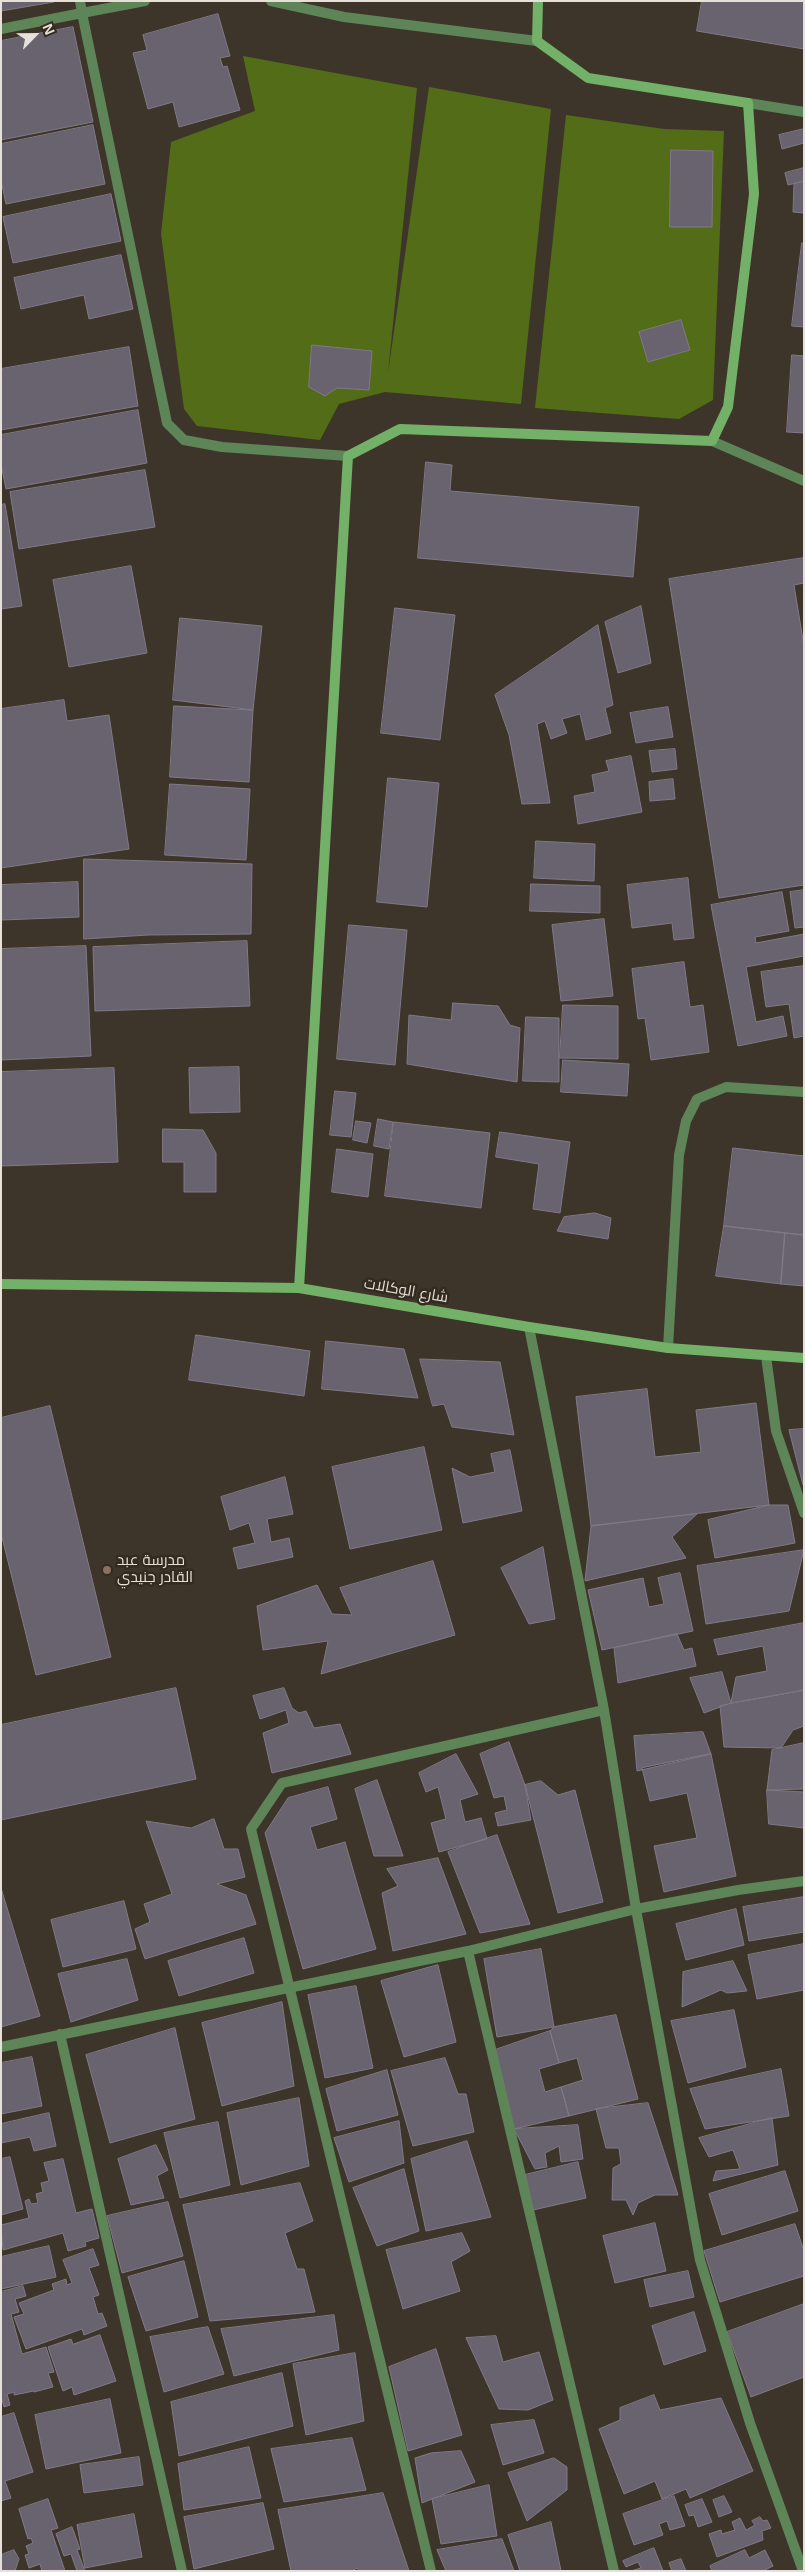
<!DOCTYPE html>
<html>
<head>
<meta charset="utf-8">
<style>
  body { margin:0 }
  #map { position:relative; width:805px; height:2572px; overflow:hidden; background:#3e352a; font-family:Arial,sans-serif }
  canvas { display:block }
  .frame { position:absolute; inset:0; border:2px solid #e6e0d9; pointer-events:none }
  .north { position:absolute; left:10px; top:10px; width:50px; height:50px; -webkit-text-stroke:4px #342b20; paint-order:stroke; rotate:67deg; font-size:14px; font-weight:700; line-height:20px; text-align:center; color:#e6e0d9 }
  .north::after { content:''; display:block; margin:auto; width:18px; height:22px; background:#e6e0d9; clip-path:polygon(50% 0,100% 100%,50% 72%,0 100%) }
</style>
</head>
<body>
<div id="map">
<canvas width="805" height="2572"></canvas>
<div class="frame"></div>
<div class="north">N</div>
</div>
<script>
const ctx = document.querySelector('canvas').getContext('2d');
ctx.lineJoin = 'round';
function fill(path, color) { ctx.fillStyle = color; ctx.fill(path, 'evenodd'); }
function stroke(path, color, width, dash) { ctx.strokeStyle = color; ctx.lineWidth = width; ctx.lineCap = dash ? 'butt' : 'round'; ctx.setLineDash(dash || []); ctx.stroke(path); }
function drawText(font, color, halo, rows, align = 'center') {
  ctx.font = font + ' Arial,Cairo,sans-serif'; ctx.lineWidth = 5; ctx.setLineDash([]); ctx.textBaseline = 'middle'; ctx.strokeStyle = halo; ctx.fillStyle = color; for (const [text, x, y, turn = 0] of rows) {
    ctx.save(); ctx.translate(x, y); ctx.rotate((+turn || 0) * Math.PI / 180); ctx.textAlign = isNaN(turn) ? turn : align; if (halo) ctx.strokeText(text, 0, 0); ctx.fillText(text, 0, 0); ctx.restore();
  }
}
fill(new Path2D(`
  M243 56 417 88 388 373 429 87 551 109 521 404 385 392 339 404 320 440 197 426 184 409 161 234 171 142 255 111Z
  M566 115 664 129 724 131 713 400 679 419 535 408Z`), '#526c17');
const building = new Path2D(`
  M1 1H54V2L1 11Z
  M702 1H804V49L697 31Z
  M218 14 230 56 220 58 223 67 227 66 240 110 179 127 173 102 148 109 133 53 147 50 143 35Z
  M73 27 93 122 1 140V41Z
  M93 125 105 184 6 204 1 180V144Z
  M804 129V143L782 149 779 135Z
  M671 150 713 151 712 227H670Z
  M804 168V181L788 185 785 173Z
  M804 182V213L793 212 794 184Z
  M111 194 121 241 13 263 3 217Z
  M802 243 804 244V327L792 326Z
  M121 255 133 309 89 319 84 295 21 309 14 278Z
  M681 320 690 350 648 362 639 332Z
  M312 345 372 351 369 390 337 388 325 396 309 387Z
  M129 347 138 406 1 430V369Z
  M792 355 804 356V433L787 432Z
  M138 410 147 463 6 489 1 464V435Z
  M426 462 452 465 450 491 639 507 633 577 418 558Z
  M145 470 155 527 19 549 10 492Z
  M5 504 22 606 1 609V505Z
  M804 558V583L794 585 804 646V885L719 898 669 579Z
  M131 566 147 653 69 667 53 580Z
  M641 606 651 663 618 673 605 622Z
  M395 608 455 615 440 740 381 733Z
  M180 618 262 626 253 710 173 700Z
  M598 625 613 705 605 708 611 733 586 740 580 714 562 719 567 733 551 739 545 721 537 724 550 803 522 804 509 735 495 695Z
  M64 700 67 721 109 715 129 849 1 868V709Z
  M174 706 253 710 249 782 170 777Z
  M668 707 673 737 636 743 630 713Z
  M675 749 677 769 652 772 649 751Z
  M631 756 642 812 578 824 574 796 595 792 592 775 609 771 606 761Z
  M388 778 439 783 427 907 377 902Z
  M673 779 675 799 650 801 649 782Z
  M170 784 250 789 246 860 165 855Z
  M536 841 595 844 594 881 534 878Z
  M84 859 252 864 251 934 148 935 84 939Z
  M688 878 694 938 674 940 672 923 632 928 627 885Z
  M78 882 79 917 1 920V885Z
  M531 884 600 886V913L530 911Z
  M804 890V927L795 928 790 892Z
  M782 892 789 931 755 937 756 943 804 934V956L746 967 756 1022 783 1016 787 1036 738 1046 711 905Z
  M604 919 613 996 561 1001 552 925Z
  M349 925 407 930 395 1065 337 1059Z
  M247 941 250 1006 95 1011 93 947Z
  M86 946 91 1056 1 1060V949Z
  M684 962 690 1007 703 1005 709 1052 651 1060 645 1018 638 1019 632 969Z
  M804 966V1036L794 1038 789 1004 766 1007 761 972Z
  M453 1003 498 1006 510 1025 520 1028 517 1082 407 1064 409 1015 451 1020Z
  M563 1005 618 1006V1059L560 1058Z
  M526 1017 559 1018V1082L523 1081Z
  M563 1060 629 1064 627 1096 561 1092Z
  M239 1067 240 1112 190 1113 189 1068Z
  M114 1068 118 1162 1 1166V1072Z
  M335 1091 356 1093 351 1137 330 1135Z
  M378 1119 393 1122 389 1149 374 1146Z
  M356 1121 371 1123 367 1143 353 1140Z
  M394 1122 490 1133 481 1208 385 1196Z
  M163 1129 203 1130 216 1153V1192H184V1162H163Z
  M500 1132 570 1142 560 1213 533 1209 539 1164 496 1157Z
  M733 1148 804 1156V1235L724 1226Z
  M337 1149 373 1154 368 1197 332 1192Z
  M595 1213 611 1218 608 1239 557 1231 564 1217Z
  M724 1226 785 1233 781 1284 716 1276Z
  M785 1233 804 1235V1286L781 1284Z
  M196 1335 310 1351 304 1396 189 1380Z
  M326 1341 404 1349 418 1398 322 1389Z
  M420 1359 500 1362 514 1435 452 1427 444 1404 433 1406Z
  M647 1389 655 1457 701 1452 696 1410 756 1403 769 1505 591 1526 576 1397Z
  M50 1406 111 1657 36 1675 1 1533V1418Z
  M804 1429V1485H803L789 1430Z
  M424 1447 442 1530 350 1549 332 1467Z
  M510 1450 522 1511 463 1523 452 1468 470 1477 495 1472 491 1454Z
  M285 1477 293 1514 267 1519 271 1542 289 1538 293 1557 238 1569 233 1548 255 1543 249 1523 230 1530 221 1497Z
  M769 1505H788L795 1543 715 1558 708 1520Z
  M697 1514 672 1537 686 1558 585 1581 591 1526Z
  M543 1547 555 1619 529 1624 501 1568Z
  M804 1550 789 1611 706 1624 697 1566Z
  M433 1561 455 1635 321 1674 328 1641 263 1650 257 1606 317 1585 332 1614 352 1615 340 1588Z
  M680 1573 693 1631 602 1650 588 1590 643 1578 649 1607 664 1604 658 1578Z
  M804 1623V1690L731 1703 736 1677 767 1671 763 1646 718 1655 714 1640Z
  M677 1634 684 1650 692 1648 696 1666 618 1683 614 1648Z
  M722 1672 731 1703 704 1713 690 1678Z
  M176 1688 196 1779 1 1820V1725Z
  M284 1688 292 1708 299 1713 306 1711 314 1728 340 1724 351 1754 272 1773 263 1733 289 1723 286 1710 260 1719 253 1696Z
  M804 1691V1726L793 1730 781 1748 724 1747 720 1706Z
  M703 1732 711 1754 637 1771 634 1736Z
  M509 1742 525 1785 531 1820 498 1826 495 1813 507 1810 504 1796 494 1798 480 1754Z
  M804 1743V1789L767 1790 772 1750Z
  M456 1754 478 1794 460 1800 465 1822 481 1818 487 1839 439 1852 431 1823 446 1819 438 1787 426 1792 419 1773Z
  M711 1754 736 1876 664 1892 654 1846 697 1838 687 1793 650 1801 642 1768Z
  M377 1780 403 1856H374L355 1789Z
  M541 1781 558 1795 575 1790 603 1902 558 1913 525 1785Z
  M328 1787 337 1819 310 1827 317 1850 345 1842 376 1949 303 1969 265 1833 288 1798Z
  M767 1790 804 1792V1828L769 1824Z
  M214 1819 224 1849H238L245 1877 217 1884 246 1895 256 1924 145 1959 135 1929 150 1922 144 1904 172 1894 146 1821 191 1828Z
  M497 1835 530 1924 480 1933 448 1852Z
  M438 1858 466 1934 393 1951 382 1893 398 1886 387 1869Z
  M1 1888 40 2016 1 2027Z
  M804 1897V1932L749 1941 743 1907Z
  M124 1901 136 1949 63 1967 51 1920Z
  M736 1909 744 1945 686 1960 676 1924Z
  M244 1938 254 1973 179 1996 168 1961Z
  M804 1944V1990L757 1999 748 1955Z
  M541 1949 554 2027 497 2037 484 1959Z
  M127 1959 138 2000 71 2022 58 1974Z
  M733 1961 747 1991 727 1993 721 1990 682 2007 683 1972Z
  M438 1965 456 2042 404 2057 381 1981Z
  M356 1986 373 2068 325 2078 308 1995Z
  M282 2002 294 2086 222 2106 202 2023Z
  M734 2010 746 2067 688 2083 671 2021Z
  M616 2015 638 2099 569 2116 561 2087 583 2080 577 2058 559 2063 550 2031 554 2027Z
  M175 2028 195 2119 110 2143 86 2055Z
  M550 2031 559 2063 539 2069 545 2092 561 2087 569 2116 514 2129 495 2050Z
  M32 2057 42 2106 1 2114V2063Z
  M445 2058 458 2094H466L474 2132 413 2146 391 2071Z
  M781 2069 789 2116 705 2129 690 2089Z
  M387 2070 398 2115 337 2131 326 2089Z
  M299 2098 309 2166 241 2185 227 2113Z
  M648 2103 678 2195H655L638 2203 633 2215 626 2200H612L613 2168 621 2164 619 2148H606L596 2109Z
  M49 2113 56 2146 34 2151 30 2137 1 2143V2124Z
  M772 2118 778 2165 713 2181 716 2171 740 2169 733 2150 709 2157 699 2138Z
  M399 2121 404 2163 349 2182 334 2138Z
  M218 2122 230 2185 180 2198 164 2133Z
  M578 2125 583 2159 561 2162 559 2146 545 2153 547 2167 535 2169 514 2129Z
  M467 2141 491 2217 426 2231 411 2159Z
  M156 2145 168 2170 157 2176 164 2198 131 2205 118 2159Z
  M10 2157 23 2209 1 2215V2159Z
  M63 2159 76 2213 92 2209 99 2238 85 2242 86 2246 68 2251 63 2233 3 2250 1 2225 29 2218 25 2201 29 2199 31 2204 38 2203 36 2194 43 2192 41 2183 49 2181 44 2163Z
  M578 2162 586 2198 533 2210 525 2175Z
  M404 2169 419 2231 377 2246 353 2188Z
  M785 2171 798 2211 722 2235 709 2194Z
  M300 2183 313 2221 285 2233 297 2269H304L315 2312 210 2321 183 2205Z
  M168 2202 183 2256 122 2273 107 2216Z
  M655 2223 666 2271 615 2283 603 2236Z
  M795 2224 804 2251V2276L720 2302 704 2251Z
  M462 2233 470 2251 451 2262 460 2291 403 2309 386 2250Z
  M49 2246 56 2277 1 2289V2257Z
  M93 2249 99 2265 89 2268 99 2295 93 2297 98 2314 102 2313 107 2326 84 2335 82 2329 26 2349 14 2317 24 2314 19 2303 54 2290 52 2284 66 2279 67 2285 72 2283 63 2260Z
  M184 2261 198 2317 146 2331 128 2277Z
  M688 2271 694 2297 650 2307 644 2280Z
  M23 2286 26 2296 15 2299 19 2312 11 2314 22 2354 46 2347 54 2372 48 2373 53 2387 34 2392V2391L14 2395V2392L7 2394 10 2405 4 2407 1 2396V2292Z
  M804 2304V2377L751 2397 727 2332Z
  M694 2312 706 2351 664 2365 652 2326Z
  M334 2315 339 2350 234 2376 221 2329Z
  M208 2327 224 2374 164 2392 150 2337Z
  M100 2335 116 2381 74 2395 72 2387 63 2391 48 2347 71 2339 73 2344Z
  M496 2336 503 2362 539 2352 553 2400 528 2410 499 2409 466 2338Z
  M436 2349 462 2435 408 2451 389 2367Z
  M355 2353 364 2421 306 2435 293 2364Z
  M282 2373 293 2426 179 2456 171 2402Z
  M654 2395 660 2410 721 2398 753 2471 690 2498 686 2489 662 2499 655 2481 624 2494 599 2429 620 2420V2408Z
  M110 2399 121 2453 46 2469 35 2415Z
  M14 2413 33 2472 5 2481 11 2498 1 2501V2417Z
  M534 2420 544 2453 503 2465 491 2425Z
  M352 2438 366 2490 284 2502 271 2449Z
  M249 2447 261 2498 184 2510 178 2464Z
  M461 2451 475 2482 422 2503 415 2458 431 2453Z
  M139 2457 143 2485 84 2493 80 2465Z
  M554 2458 567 2467V2490L527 2521 508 2473Z
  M489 2485 497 2536 441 2544 432 2499Z
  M383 2493 409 2571H359L357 2568 352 2571H291L278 2510Z
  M674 2496 685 2526 670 2530 667 2521 659 2524 663 2535 634 2545 623 2514Z
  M724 2496 732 2512 719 2517 713 2500Z
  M48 2499 58 2528 51 2530 65 2571H42L40 2564 29 2568 25 2555 29 2554 26 2546 33 2543 31 2538 28 2539 19 2509Z
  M702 2499 712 2522 698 2527 694 2515 689 2516 685 2505Z
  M263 2503 274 2549 194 2569 184 2517Z
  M134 2514 142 2557 85 2568 77 2525Z
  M760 2517 763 2521 767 2520 771 2528 762 2531 763 2540 717 2557 709 2534 721 2530 722 2534 735 2530 732 2522 740 2518 746 2530 755 2525 752 2521Z
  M551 2522 561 2571H520L508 2535Z
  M72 2527 80 2549 77 2550 85 2571H77L71 2554 64 2556 56 2534Z
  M502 2539 514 2571H446L437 2550Z
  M654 2548 663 2571H631L641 2568 638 2562 626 2567 623 2561Z
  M14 2550 19 2559 15 2571H1V2555Z
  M745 2550 749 2558 765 2550 773 2566 763 2571H712L710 2566Z
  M681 2559 686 2571H672L669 2563Z`);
fill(building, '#69626f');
stroke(building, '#807987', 1);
stroke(new Path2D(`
  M80 1 82 13 145 1
  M271 1 344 17 537 41
  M1 29 82 13 167 423 184 440 222 447 348 456
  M748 103 804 112
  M712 441 804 481
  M529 1327 604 1710 636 1909 700 2260 750 2423 803 2571
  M668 1348 679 1155 686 1121 697 1099 726 1087 804 1092
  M766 1356 776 1431 804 1513
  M468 1951 614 2571
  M60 2034 182 2571
  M1 2047 468 1951 636 1909 738 1890 804 1881
  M431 2571 251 1829 282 1783 604 1710`), '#5e8557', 10);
stroke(new Path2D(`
  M1 1284 299 1288 529 1327 668 1348 804 1358
  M299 1288 348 456 400 429 712 441 728 407 754 194 748 103 588 78 537 41 538 1`), '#72b167', 10);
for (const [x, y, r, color] of [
  [107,1570,5,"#8d6e63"]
]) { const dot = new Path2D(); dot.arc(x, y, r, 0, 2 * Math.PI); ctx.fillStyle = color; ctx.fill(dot); stroke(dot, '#342b20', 2); }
drawText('15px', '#e6e0d9', '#342b20', [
  ["شارع الوكالات",406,1291,10]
]);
drawText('15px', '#e6e0d9', '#342b20', [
  ["مدرسة عبد",117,1561],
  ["القادر جنيدي",117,1578]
], 'left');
</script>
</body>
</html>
